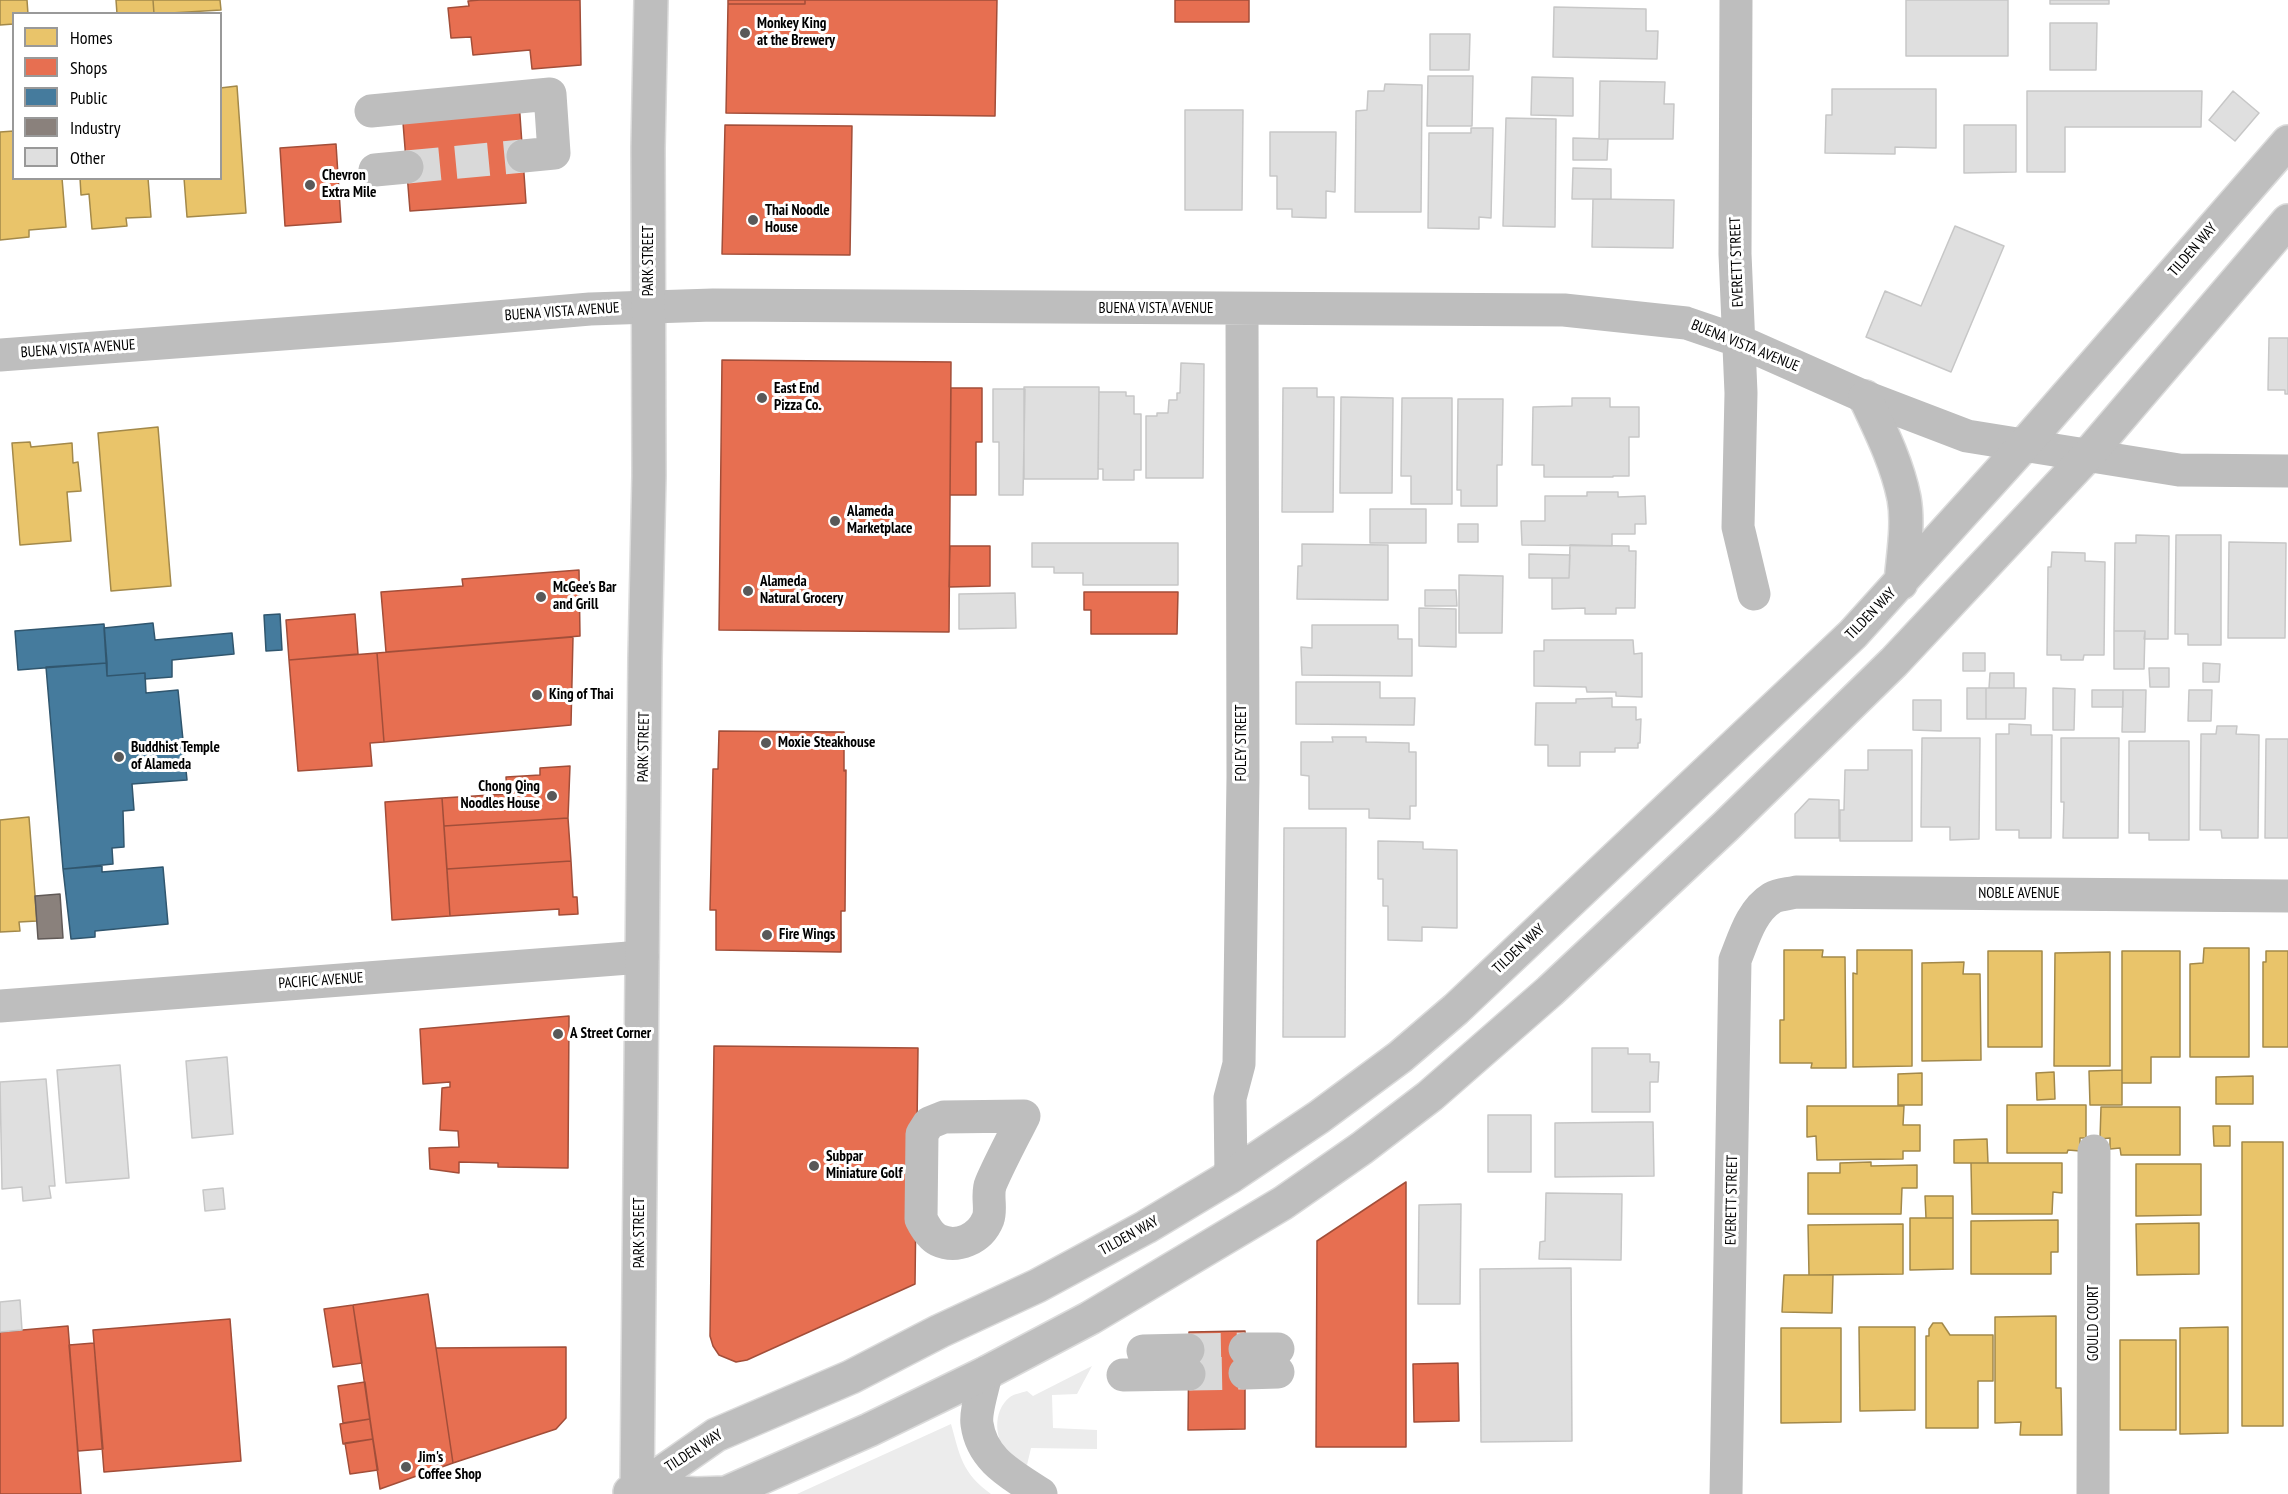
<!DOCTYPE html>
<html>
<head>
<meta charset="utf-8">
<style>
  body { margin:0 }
  #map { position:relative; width:2288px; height:1494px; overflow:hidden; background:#fff; font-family:"PT Sans Narrow",sans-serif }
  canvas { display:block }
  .legend { position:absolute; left:12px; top:12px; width:210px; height:168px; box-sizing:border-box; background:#fff; border:2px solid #999; margin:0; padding:8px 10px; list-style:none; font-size:18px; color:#000 }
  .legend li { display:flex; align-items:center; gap:12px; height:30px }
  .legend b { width:30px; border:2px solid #999 }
</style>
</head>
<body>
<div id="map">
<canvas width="2288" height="1494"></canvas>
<ul class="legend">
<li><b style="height:16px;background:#e9c46a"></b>Homes</li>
<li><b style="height:16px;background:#e76f51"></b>Shops</li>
<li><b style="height:16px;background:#457b9d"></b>Public</li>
<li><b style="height:16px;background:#8a817c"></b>Industry</li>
<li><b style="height:16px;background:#dfdfdf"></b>Other</li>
</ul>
</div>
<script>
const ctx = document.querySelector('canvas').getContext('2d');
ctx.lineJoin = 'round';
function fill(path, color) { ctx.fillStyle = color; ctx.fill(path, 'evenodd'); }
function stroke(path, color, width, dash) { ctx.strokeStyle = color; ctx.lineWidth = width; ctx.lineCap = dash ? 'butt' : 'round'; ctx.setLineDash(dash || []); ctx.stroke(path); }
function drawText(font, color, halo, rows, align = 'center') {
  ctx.font = font + ' "PT Sans Narrow",sans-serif'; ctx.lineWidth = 6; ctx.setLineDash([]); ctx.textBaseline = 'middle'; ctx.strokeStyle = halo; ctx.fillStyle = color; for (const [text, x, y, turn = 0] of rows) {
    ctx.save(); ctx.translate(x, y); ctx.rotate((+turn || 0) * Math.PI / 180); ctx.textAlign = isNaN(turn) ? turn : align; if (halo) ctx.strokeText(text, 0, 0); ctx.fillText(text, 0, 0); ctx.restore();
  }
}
fill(new Path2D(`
  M1092 1366 1077 1394 1052 1395 1053 1428 1097 1430V1449L1031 1448 1027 1465C1022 1462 1014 1460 1010 1456 994 1441 992 1411 1010 1397 1014 1394 1021 1393 1027 1391L1033 1396Z
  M951 1424C960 1456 962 1473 991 1494H797Z`), '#ececec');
const homes = new Path2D(`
  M0 0H27L28 14H14V24L0 25Z
  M116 0H153L154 14H117Z
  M153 0H220L221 10 154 14Z
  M237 86 246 213 187 217 184 178H220V88Z
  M14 131V178H62L66 227 29 230V237L0 240V132Z
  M80 178H148L151 217 126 218 127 226 92 229 89 194 81 195Z
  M158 427 171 586 111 591 98 433Z
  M30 442 31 447 72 443 73 463 78 462 81 491 67 492 71 541 20 545 12 443Z
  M29 817 37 921 19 922 20 931 0 932V820Z
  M2204 948H2249V1057H2190V964L2203 963Z
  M1784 950H1823L1822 957H1845L1846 1068H1811L1812 1063H1780V1020H1784Z
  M1857 950H1912V1066L1853 1067V973L1857 974Z
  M1988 951H2042V1047H1988Z
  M2122 951H2180V1057H2151V1083H2122Z
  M2266 951H2288V1047H2263V962H2266Z
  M2110 952V1066H2054L2055 953Z
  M1964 962 1963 974H1980L1981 1060 1922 1061V963Z
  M2122 1070V1105H2090L2089 1071Z
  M2054 1072 2055 1099 2037 1100 2036 1073Z
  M1922 1073V1105H1898V1074Z
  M2253 1076V1104H2216V1077Z
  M2007 1105H2086V1138H2080V1151L2068 1150 2067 1153H2007Z
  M1807 1106H1904L1903 1125H1920V1151H1903V1159L1817 1160 1816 1136 1807 1137Z
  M2101 1107H2180V1155H2121L2120 1148 2110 1149V1138L2100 1139Z
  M2213 1126H2230V1146H2214Z
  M1987 1139 1988 1163H1954V1140Z
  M2242 1142H2283V1426H2242Z
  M1871 1162V1166L1917 1165V1188H1902L1901 1214H1808V1173H1840V1163Z
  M1971 1163H2062V1193L2053 1192 2052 1214H1972Z
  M2136 1164H2201V1215L2136 1216Z
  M1925 1196H1953V1218H1926Z
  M1910 1218H1953V1269L1910 1270Z
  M2058 1220V1252H2051V1274H1971V1221Z
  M2199 1223V1274L2137 1275 2136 1224Z
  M1903 1224V1274L1809 1275 1808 1225Z
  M1784 1275H1833L1832 1313 1782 1312Z
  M2056 1316V1388H2061L2062 1435H2020L2021 1422 1995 1423V1317Z
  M1933 1323H1942L1950 1335H1993V1381H1978V1428H1926V1336H1929V1329Z
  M1859 1327H1915V1410L1860 1411Z
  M2228 1327V1433L2180 1434V1328Z
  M1781 1328H1841V1422L1781 1423Z
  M2120 1340H2176V1430H2120Z`);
fill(homes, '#e9c46a');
stroke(homes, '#a3894a', 1.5);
const shops = new Path2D(`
  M480 0H580L581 65 532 69 530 50 473 55 471 37 451 38 448 8 469 6 468 1Z
  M728 0H805V4H728Z
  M805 0H997L995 116 726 113 728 4H805Z
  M1175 0H1249V22H1175Z
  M519 101 526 203 410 211 402 110Z
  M725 125 852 126 850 255 722 254Z
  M336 144 341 222 285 226 280 148Z
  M722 360 951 362 949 632 719 630Z
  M951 388H982V442H976V495H950Z
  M950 546H990V586L949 587Z
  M579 570 580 636 386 652 381 592 463 586 462 579Z
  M1084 592H1178L1177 634H1091V610H1084Z
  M355 614 358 654 289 660 286 620Z
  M573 637 571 725 384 742 377 653Z
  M377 653 384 742 370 743 372 766 298 771 289 660Z
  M719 731 844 732V771L846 770 845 911H841V952L716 950V910H710L713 769H718Z
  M570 766 568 818 444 826 442 798 507 794 506 777 540 775V768Z
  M442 798 450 916 392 920 385 802Z
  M568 818 571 861 447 869 444 826Z
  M571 861 573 897H577L578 914 559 915V909L450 916 447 869Z
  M569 1016 568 1168 498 1167V1163L459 1162V1173L430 1169 429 1148 459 1147 458 1131 440 1130 442 1088 450 1087V1082L423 1084 420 1029Z
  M714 1046 918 1048 915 1284 747 1360 736 1362 719 1355 713 1346 710 1336Z
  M1406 1182V1447H1316L1317 1241Z
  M428 1294 453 1463 380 1489 353 1305Z
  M353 1305 362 1363 333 1367 324 1309Z
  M230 1319 241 1461 104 1472 93 1330Z
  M68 1326 81 1494H0V1332Z
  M1245 1331V1429L1188 1430 1189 1332Z
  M94 1343 103 1449 78 1451 69 1345Z
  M566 1347V1418L556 1429 453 1463 436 1348Z
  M1458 1363 1459 1421 1414 1422 1413 1364Z
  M365 1382 370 1419 343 1423 338 1386Z
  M370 1419 373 1439 343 1444 340 1424Z
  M373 1439 378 1470 350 1474 345 1443Z`);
fill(shops, '#e76f51');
stroke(shops, '#a24e39', 1.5);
const public = new Path2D(`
  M280 614 282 650 266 651 264 615Z
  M153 623 155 640 232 633 234 654 172 660V677L145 679V673L107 676 104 628Z
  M104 624 107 663 18 670 15 631Z
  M107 663V676L145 673 146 693 178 690 187 780 132 784 134 810 123 811 124 847 112 848 113 864 63 869 46 667Z
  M102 866V872L163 867 168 924 95 931V937L71 939 63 869Z`);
fill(public, '#457b9d');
stroke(public, '#30566e', 1.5);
const industry = new Path2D(`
  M60 894 63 938 38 939 35 896Z`);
fill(industry, '#8a817c');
stroke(industry, '#615a57', 1.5);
const building = new Path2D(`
  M1906 0H2008V56H1906Z
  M2050 0H2109V4H2050Z
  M1554 7 1646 9V31H1658L1657 59 1553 57Z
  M2050 23H2097L2096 70H2050Z
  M1430 34H1470L1469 70H1430Z
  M1428 76H1473L1472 126H1427Z
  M1532 77 1573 78V116L1531 115Z
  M1600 81 1665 82 1664 104H1674L1673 139H1599Z
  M1385 84 1422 85 1421 212H1355L1356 111 1367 110 1368 91H1384Z
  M1832 89H1936V148L1895 147V154L1825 153 1826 115H1832Z
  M2027 91H2202L2201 127H2065V172H2027Z
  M2233 91 2259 113 2235 141 2209 120Z
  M1185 110H1243L1242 210H1185Z
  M1506 118 1556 119 1555 227 1503 226Z
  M1964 125H2016V172L1964 173Z
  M1471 128H1493L1491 218 1479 217V229L1428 228 1429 133H1471Z
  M1270 132H1336L1335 192 1326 191V218L1292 217V209H1277V176H1270Z
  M1573 138 1608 139 1607 160H1573Z
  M1573 168 1611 169V199H1572Z
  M1593 199 1674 200 1673 248 1592 247Z
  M1955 226 2004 246 1951 372 1866 337 1885 291 1921 306Z
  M2269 338H2288V394H2285V390H2268Z
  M1181 363 1204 364 1203 478H1146V416H1157V413H1168L1169 400H1177V393H1180Z
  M1024 387H1099L1098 479H1024Z
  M1283 388H1317V397H1334L1333 512H1282Z
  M993 389H1025L1023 495H999V442H993Z
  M1099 392H1126V396H1134V414H1141V470H1134V480H1103V469H1098Z
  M1341 397 1393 398 1392 493H1340Z
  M1402 398H1452V504H1411V476H1401Z
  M1572 398H1610V407H1639V437H1629V476H1613V477H1544V465H1532L1533 407 1572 406Z
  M1458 399H1503L1502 465H1497V506H1461V490H1457Z
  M1587 492H1618V497L1645 496 1646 524H1635V534H1612V546L1522 545 1521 521H1545V496H1587Z
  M1370 509H1426V543H1370Z
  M1458 524H1478V542H1458Z
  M2136 535 2169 536 2168 639H2144L2145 631H2114L2115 543H2136Z
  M2176 535H2221V645H2188V634H2175Z
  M2229 542 2286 543 2285 638H2228Z
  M1032 543H1178V585H1083V573H1054V567H1032Z
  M1302 544 1388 545V600L1297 599 1298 566H1302Z
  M1570 545 1629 546V551H1636L1635 608H1616V614H1585V608L1552 609V578H1569Z
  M2052 552 2085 553V561L2105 562 2104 655H2084L2083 660H2061V655H2047L2048 567H2051Z
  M1529 554 1570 555 1569 578H1529Z
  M1459 575 1503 576 1502 633H1459Z
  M1425 590H1456L1457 606H1425Z
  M1015 593 1016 628 959 629V594Z
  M1419 608 1456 609V647L1419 646Z
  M1312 625H1398V639H1412V676L1302 675 1301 647 1312 648Z
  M2114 631H2145L2144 669H2114Z
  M1544 640H1633L1634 654 1642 653V697L1616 696V692H1587L1586 687 1534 686V651H1544Z
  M1963 653H1985V671H1963Z
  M2203 663 2220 664 2219 682H2203Z
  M2149 668H2169V687H2150Z
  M1990 673H2014V688H1989Z
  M1296 682H1380V698H1415L1414 725 1296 724Z
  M1967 688H1986V719H1967Z
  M1986 688H2026L2025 719H1986Z
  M2053 688 2075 689 2074 730H2053Z
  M2092 690H2123V707H2092Z
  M2123 690H2146L2145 732H2122Z
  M2189 690H2212L2211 721H2188Z
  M1612 698V707H1636V720L1641 719 1640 743H1638V748H1615V752H1580V766H1548V745H1535L1536 703H1576V699Z
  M1913 700H1941V731L1913 730Z
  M2009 724 2031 725V735H2052L2051 838H2019V830H1996V734H2009Z
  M2217 726H2237L2236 734 2259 735 2258 838H2222L2221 830H2200L2201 734H2216Z
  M1332 737H1366V742L1409 743V752H1416V806H1410V819L1369 818V809H1309V776L1301 775V742H1333Z
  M1922 738H1980L1979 839 1950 840V827H1921Z
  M2061 738H2119L2118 838H2063L2064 802H2061Z
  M2266 739H2288V838H2265Z
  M2129 741H2189V840H2149V833H2129Z
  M1868 750H1912V841H1840V810H1844L1845 770H1868Z
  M1809 799 1839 800V838H1795V814Z
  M1284 828H1346L1345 1037H1283Z
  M1378 841 1423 842V849L1457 850V928L1422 927V941L1388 940V906H1383V879H1378Z
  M1592 1048H1628V1054H1650V1062H1659L1658 1082H1650V1112H1592Z
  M227 1057 233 1134 192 1138 186 1061Z
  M120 1065 129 1178 66 1183 57 1070Z
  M46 1079 55 1186H49L51 1198 23 1201 22 1187 2 1189 0 1082Z
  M1488 1115H1531V1172H1488Z
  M1640 1122H1653L1654 1176 1555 1177V1123Z
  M223 1188 225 1209 205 1211 203 1190Z
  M1546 1193 1622 1194 1621 1260 1539 1259 1540 1242 1545 1241Z
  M1461 1204 1460 1304H1418L1419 1205Z
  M1571 1268 1572 1441 1481 1442 1480 1269Z
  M20 1300 22 1330 0 1332V1302Z`);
fill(building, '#dfdfdf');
stroke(building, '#c7c7c7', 1.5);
stroke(new Path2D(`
  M407 167 523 156
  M1188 1350 1245 1349
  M1189 1374 1245 1373`), '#d9d9d9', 33, [33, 16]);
const major = new Path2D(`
  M1865 397C1880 429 1897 463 1904 498 1909 525 1903 556 1901 583
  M637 1490 716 1435 851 1377 940 1331 1037 1286 1146 1227 1231 1176 1319 1117 1400 1057 1456 1009 1853 634 2024 445 2288 142
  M630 1492 637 1490 696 1494 726 1493 869 1430 986 1373 1090 1318 1283 1203 1362 1148 1430 1096 1550 991 1726 826 1894 662 2087 456 2288 221
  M637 1494 645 659 649 476 648 148 651 0`);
stroke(major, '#dbdbdb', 36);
stroke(new Path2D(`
  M1736 0 1735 254 1741 393 1738 527 1754 594
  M371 111 550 94 554 153 523 156
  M375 170 407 167
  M0 355 390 326 590 309 713 305 1564 310 1686 323 1739 341 1865 397 1967 436 2179 470 2288 471
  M0 1006 642 957
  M1024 1116C1013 1138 1001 1160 991 1183 986 1194 992 1208 988 1219 980 1239 957 1249 938 1240 930 1236 925 1227 921 1219L922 1134 929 1123 944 1117Z
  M1231 1176 1230 1098 1239 1064 1243 777 1242 309
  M1245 1349H1278
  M1143 1351 1188 1350
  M986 1373C984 1386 975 1411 977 1424 982 1461 1013 1475 1041 1494
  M1245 1373 1278 1372
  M1123 1375 1189 1374
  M1726 1494 1735 960C1744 938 1751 911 1772 898 1779 894 1789 894 1796 892L2288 896
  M2093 1494 2094 1151`), '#bebebe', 33);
stroke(major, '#bebebe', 33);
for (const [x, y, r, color] of [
  [745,33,6,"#595959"],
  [310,185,6,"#595959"],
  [753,220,6,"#595959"],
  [762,398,6,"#595959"],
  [835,521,6,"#595959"],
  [748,591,6,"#595959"],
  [541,597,6,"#595959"],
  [537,695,6,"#595959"],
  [766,743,6,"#595959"],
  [119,757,6,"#595959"],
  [552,796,6,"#595959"],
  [767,935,6,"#595959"],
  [558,1034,6,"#595959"],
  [814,1166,6,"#595959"],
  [406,1467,6,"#595959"]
]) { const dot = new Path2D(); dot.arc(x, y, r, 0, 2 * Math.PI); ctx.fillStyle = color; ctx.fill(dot); stroke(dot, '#fff', 2); }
drawText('bold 15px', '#000', '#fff', [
  ["Monkey King",757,24],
  ["at the Brewery",757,41],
  ["Chevron",322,176],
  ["Extra Mile",322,193],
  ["Thai Noodle",765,211],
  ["House",765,228],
  ["East End",774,389],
  ["Pizza Co.",774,406],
  ["Alameda",847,512],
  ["Marketplace",847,529],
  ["Alameda",760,582],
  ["Natural Grocery",760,599],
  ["McGee's Bar",553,588],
  ["and Grill",553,605],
  ["King of Thai",549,695],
  ["Moxie Steakhouse",778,743],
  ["Buddhist Temple",131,748],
  ["of Alameda",131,765],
  ["Chong Qing",540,787,"right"],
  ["Noodles House",540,804,"right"],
  ["Fire Wings",779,935],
  ["A Street Corner",570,1034],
  ["Subpar",826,1157],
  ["Miniature Golf",826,1174],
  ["Jim's",418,1458],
  ["Coffee Shop",418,1475]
], 'left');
drawText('15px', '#000', '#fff', [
  ["TILDEN WAY",2193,250,-49],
  ["PARK STREET",649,261,-90],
  ["EVERETT STREET",1737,262,-92],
  ["BUENA VISTA AVENUE",1156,309],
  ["BUENA VISTA AVENUE",562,312,-4],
  ["BUENA VISTA AVENUE",1745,346,22],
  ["BUENA VISTA AVENUE",78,349,-4],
  ["TILDEN WAY",1871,614,-46],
  ["FOLEY STREET",1242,743,-90],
  ["PARK STREET",644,747,-89],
  ["NOBLE AVENUE",2019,894],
  ["TILDEN WAY",1519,949,-43],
  ["PACIFIC AVENUE",321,981,-4],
  ["EVERETT STREET",1732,1200,-89],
  ["PARK STREET",640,1233,-90],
  ["TILDEN WAY",1129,1236,-29],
  ["GOULD COURT",2094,1323,-90],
  ["TILDEN WAY",694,1451,-33]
]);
</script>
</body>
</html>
